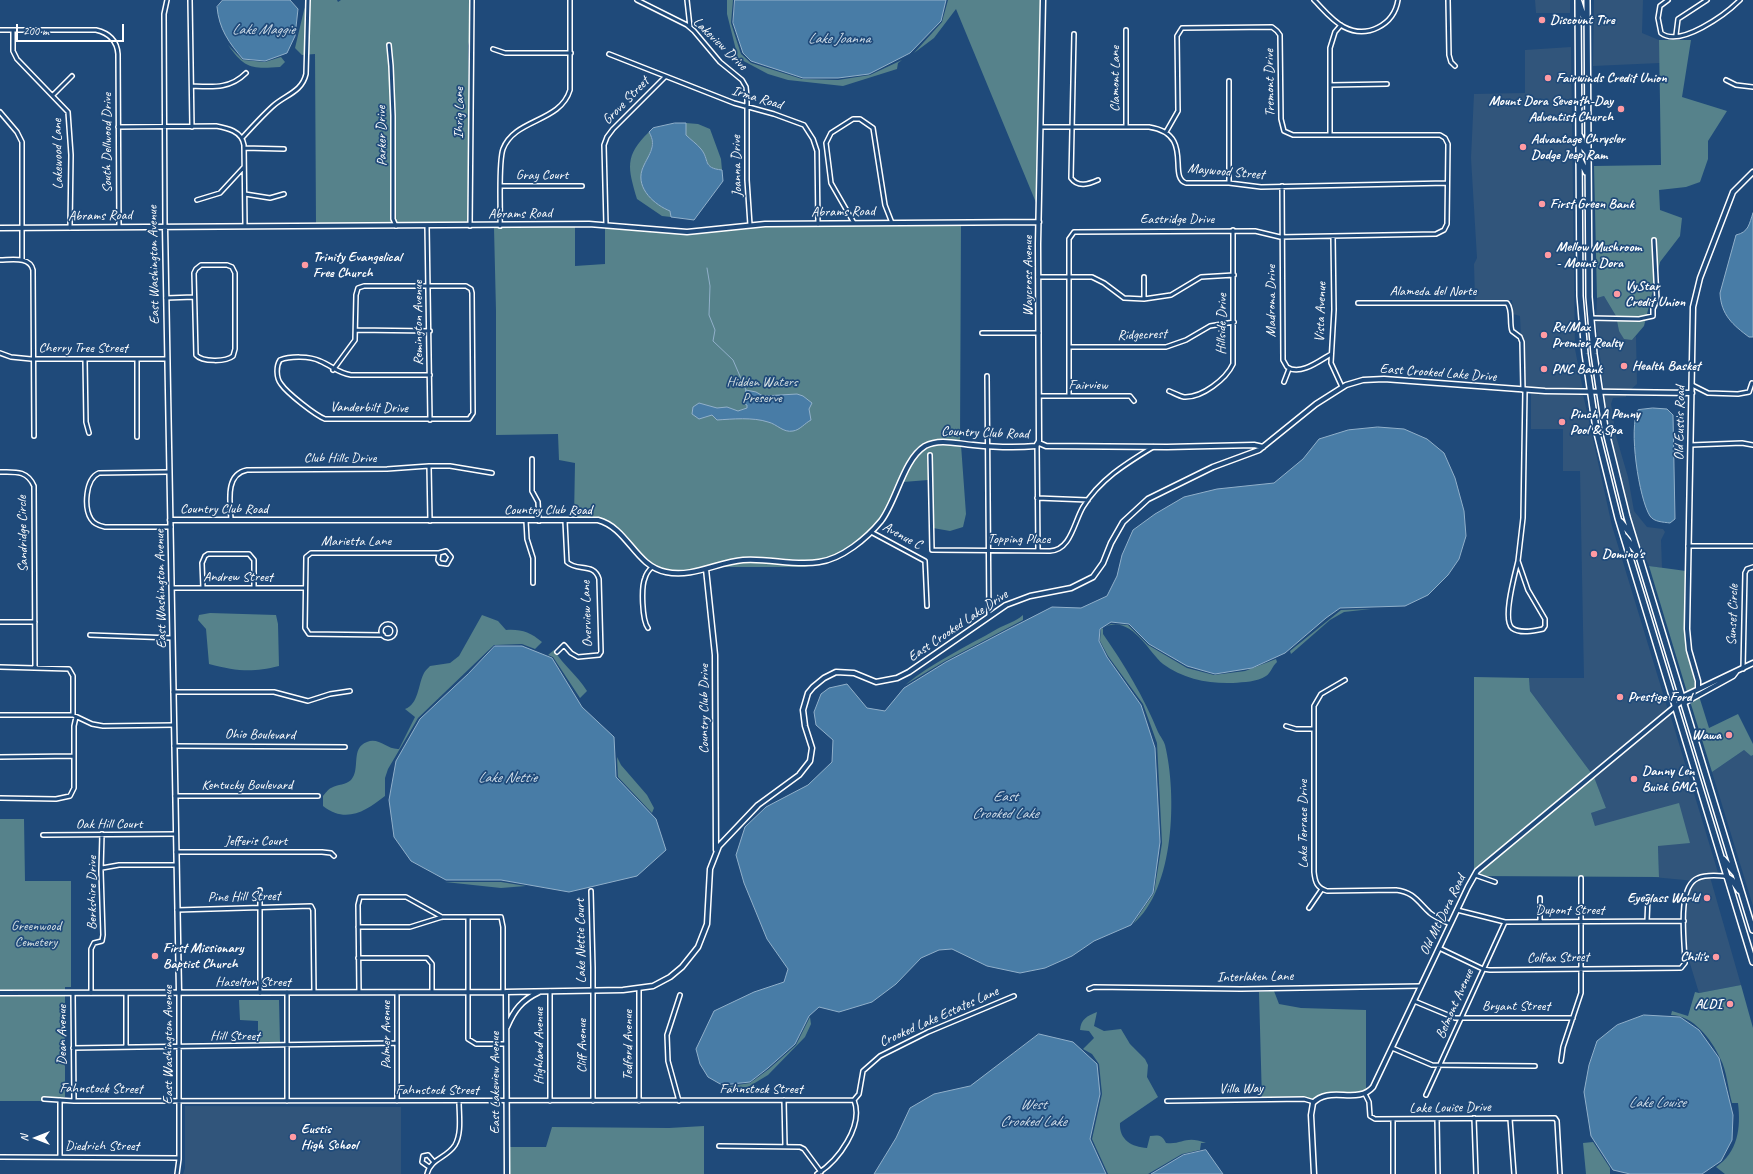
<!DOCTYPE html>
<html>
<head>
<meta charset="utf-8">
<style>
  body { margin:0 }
  #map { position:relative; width:1753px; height:1174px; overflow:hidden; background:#1f4a7a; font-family:Caveat,sans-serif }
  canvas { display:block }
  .north { position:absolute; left:16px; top:1118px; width:40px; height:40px; -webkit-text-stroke:3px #1f4a7a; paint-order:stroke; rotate:270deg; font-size:11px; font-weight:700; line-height:16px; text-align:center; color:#fff }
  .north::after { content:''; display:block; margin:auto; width:14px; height:18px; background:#fff; clip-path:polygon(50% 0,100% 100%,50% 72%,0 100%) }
  .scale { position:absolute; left:16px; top:24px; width:108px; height:18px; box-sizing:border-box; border:2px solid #fff; border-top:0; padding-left:5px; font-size:12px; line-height:14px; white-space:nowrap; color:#fff; -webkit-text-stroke:3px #1f4a7a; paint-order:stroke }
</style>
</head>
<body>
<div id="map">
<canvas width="1753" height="1174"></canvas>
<div class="north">N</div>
<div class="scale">200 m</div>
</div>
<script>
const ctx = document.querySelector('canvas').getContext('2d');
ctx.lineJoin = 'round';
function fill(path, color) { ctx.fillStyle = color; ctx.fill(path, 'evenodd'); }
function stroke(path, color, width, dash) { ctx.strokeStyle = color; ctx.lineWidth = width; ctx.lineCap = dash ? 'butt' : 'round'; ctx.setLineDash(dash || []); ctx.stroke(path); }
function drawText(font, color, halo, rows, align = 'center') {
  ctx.font = font + ' Caveat,sans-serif'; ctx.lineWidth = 3.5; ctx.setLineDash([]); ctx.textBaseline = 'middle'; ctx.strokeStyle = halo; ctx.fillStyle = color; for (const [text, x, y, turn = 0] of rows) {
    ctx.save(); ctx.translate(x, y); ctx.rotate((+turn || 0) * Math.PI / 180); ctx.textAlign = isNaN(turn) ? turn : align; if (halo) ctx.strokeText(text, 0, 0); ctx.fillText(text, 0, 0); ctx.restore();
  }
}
fill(new Path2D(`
  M1535 0H1570V13H1536Z
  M1594 0H1643L1642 33 1659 40 1660 63 1593 66Z
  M1571 47 1575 349 1583 390 1523 387 1520 316 1513 314 1512 300H1475L1474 264 1477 258 1471 158 1474 94 1525 93V50Z
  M1604 296 1616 316 1619 331 1632 340 1636 336 1637 384 1629 391 1604 390 1596 322 1597 298Z
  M1531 392 1583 394 1612 526 1668 710 1592 774 1530 691 1529 678H1584L1580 471H1563V429H1531Z
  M1604 394H1626V397L1613 398 1611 404 1616 436 1628 477 1634 511 1647 527 1663 529 1665 532 1661 540 1662 568 1649 566 1639 544 1622 489 1609 436Z
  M1670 714 1719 876 1710 877 1741 985 1699 993 1685 947 1688 890 1695 881 1653 877H1659L1658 845 1595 826 1591 813 1606 808 1594 777Z
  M1744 750 1751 756 1753 755V906L1712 772Z
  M185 1106 401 1107V1174H183L185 1168Z`), '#31557b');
fill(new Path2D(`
  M308 0H337L338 2 341 0H473L474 22 468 46 471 224 316 225 315 54 302 55 295 48 304 10Z
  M727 0H733L731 23 741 54 751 63 802 79 838 80 870 75 902 60 898 63 897 69 843 86 788 80 768 74 738 58 727 14Z
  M948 0H1041L1037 205 956 9 934 38 914 53 942 22Z
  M1659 40H1691L1682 97 1727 111 1708 141V159L1700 182 1686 187 1659 190 1660 210 1682 218 1680 236 1660 262 1644 326 1632 340 1624 339 1619 331 1616 316 1604 296 1597 298 1594 166 1661 165Z
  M228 45 243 60 265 62 281 57 285 62 280 67C252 69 245 69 228 45Z
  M686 123 698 124 710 129 721 159 722 170C702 168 710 160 701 149 697 144 691 140 686 135Z
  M649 132C657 146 647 159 641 172L670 211 671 217 662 216 637 199C628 168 624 156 649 132Z
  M961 224 960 442C951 440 939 438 930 442 907 452 898 491 886 511 872 534 844 554 818 561 796 560 764 556 743 558 712 562 680 581 650 564L612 523 599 519 574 518 575 463 559 460 558 434 496 435V311L494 228 575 226V266L605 264V227L687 234 766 226Z
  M936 444 961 445 966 514 963 527 950 531 933 528 931 489 928 480 903 482C910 466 919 449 936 444Z
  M744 562 817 564 805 567H720Z
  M1649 566 1686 571V642L1696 687 1687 692Z
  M1371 609 1344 612 1330 620 1291 654 1290 651 1341 610Z
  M210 613 276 615 278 624 279 666C251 673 237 671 209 664L206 629 198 620 199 615Z
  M482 615 498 621 506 630C521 629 530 632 542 642L535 649 522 644 494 645 418 718 388 769 385 778V796C366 811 346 824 323 806V796C325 794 328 789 331 788 338 784 346 785 351 780 361 769 350 748 367 742 379 737 387 750 399 749L415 717 405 709C419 704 418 684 424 673 425 671 428 668 430 666L450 663 459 656Z
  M1023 615V620L945 661 905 685C933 662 966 647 997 629 1006 624 1015 622 1023 615Z
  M1111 624 1128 625 1148 645 1187 668 1214 675 1245 671 1276 659 1277 662C1272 666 1271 673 1266 676 1257 682 1244 682 1233 683 1209 684 1183 679 1163 664 1147 650 1130 613 1103 628V634C1124 664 1144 697 1158 732 1160 736 1164 741 1165 745 1177 794 1175 889 1133 924L1154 893 1162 843 1157 743 1143 704 1108 656 1100 641 1101 629Z
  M554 650C564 666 577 675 587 691L580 698 553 657 548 655Z
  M1474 677 1529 678 1530 691 1592 774 1491 856 1474 872Z
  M1699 696 1709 728 1738 714 1753 744V755L1751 756 1744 750 1712 772 1690 701Z
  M617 757 621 765 647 795 654 808 652 813 618 777Z
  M1594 777 1606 808 1591 813 1595 826 1679 803 1690 843 1658 846 1659 877 1476 876 1511 845Z
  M0 819H24L25 881H71V987H65V1097L55 1101H0Z
  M445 882H501L526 886 501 888Z
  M1741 985 1753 1028V1174H1725L1716 1167C1738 1152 1741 1128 1738 1103H1732C1728 1089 1727 1071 1720 1058 1712 1040 1693 1015 1671 1015L1672 1011 1688 1016 1695 992 1699 993Z
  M1274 991 1279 1004 1301 1008 1366 1010V1091L1359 1093 1324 1094 1313 1100 1262 1101 1259 992Z
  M239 1000H279L280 1043 258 1044V1021L240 1020Z
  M1097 1012 1094 1026 1104 1031 1121 1029 1130 1044 1145 1059 1148 1065 1147 1077 1158 1097 1120 1123C1119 1140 1132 1147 1147 1148L1150 1136C1159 1135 1162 1135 1166 1143 1183 1145 1185 1135 1206 1143H1201L1200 1150 1182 1154 1148 1174H1108L1092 1139 1102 1094 1099 1064 1092 1054 1083 1049 1094 1038 1089 1031 1080 1030C1081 1019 1087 1016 1097 1012Z
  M810 1017 811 1024 805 1037 768 1075 748 1087H724L750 1083 769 1069 796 1045Z
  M704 1126V1174H509L510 1147H546L552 1127 669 1128Z
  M1593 1142 1610 1168V1174H1586L1583 1143Z`), '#56828b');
const water = new Path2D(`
  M223 0H290L298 9 295 36 287 53 265 61 243 59C229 43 219 29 217 7Z
  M735 0H946L941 21 910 53 869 74 838 78H803L751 61 743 53 733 23Z
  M675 123H686V135C691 140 697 144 701 149 710 160 702 168 722 170L723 181 694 220 671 217 670 211C655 205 636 189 642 170 647 156 658 147 649 132L653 128Z
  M1753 213V337H1749C1733 325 1721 315 1720 293L1736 235C1749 232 1749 224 1753 213Z
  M746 390 756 392 763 396 797 394 803 396 812 403 809 409 811 420C805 423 800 430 793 431 783 433 777 424 768 422 753 417 732 419 717 420L712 415 699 419 692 414 693 407 699 403 717 408 727 407 738 411 747 408V405L743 403 746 400Z
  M1653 408 1667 409 1673 415 1675 519 1670 523C1663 522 1654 522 1650 516 1639 499 1628 427 1638 410Z
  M1378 427 1404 429 1427 439 1444 453 1455 478 1464 511 1466 536 1459 559 1448 575 1428 595 1405 606 1340 608 1326 618 1285 653 1252 668 1215 674 1187 666 1149 644 1129 624 1111 622 1100 629 1099 641 1107 657 1141 705 1155 748 1160 842 1153 893 1131 925 1094 941 1072 956 1045 968 1020 973 987 966 952 949 939 950 921 958 896 984 872 1002 839 1012 819 1007 809 1016 795 1044 768 1068 750 1082 722 1085 708 1077 700 1064 696 1049 714 1011 754 992 784 982 788 969 767 939 744 883 736 855 745 827 766 807 808 785 832 762 833 740 816 725 814 712 821 694 829 688 847 684 867 708 885 711 904 688 946 662 1009 629 1052 607 1081 608 1107 596 1117 576 1122 555 1133 530 1155 514 1184 497 1217 489 1274 483 1303 459 1319 439 1348 430Z
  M495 646H522L552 658 582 707 614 737 616 777 656 819 666 850 637 876 569 892 501 880H446L411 861 394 837 389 800 396 761 420 719 468 674Z
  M1644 1015 1680 1017 1699 1030 1719 1058 1733 1115 1732 1140 1721 1161 1702 1174H1630L1613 1170 1591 1136 1584 1092 1589 1065 1597 1041 1617 1025Z
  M1039 1034 1073 1042 1097 1064 1100 1094 1090 1139 1106 1174H874L896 1138 910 1108 934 1094 970 1086Z
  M1206 1150 1223 1174H1151L1183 1155Z`);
fill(water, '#487ca6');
stroke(water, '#91b0ca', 1);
stroke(new Path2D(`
  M707 268 710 286 709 315 715 330 713 341 733 360 746 390`), '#91b0ca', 1);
const minor = new Path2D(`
  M190 0 192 127
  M637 0 687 25 694 31 720 62 742 80 746 87 747 97V180L750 225
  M687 0 690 27
  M1314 0C1323 9 1332 21 1344 27 1367 39 1394 25 1398 0
  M1448 0 1449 55 1451 62 1455 66
  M1668 0 1660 6 1658 18 1661 33C1680 48 1726 14 1740 0
  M0 30H96C109 33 117 41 118 54L119 227
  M13 30V51L17 59 68 112 71 155 70 228
  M1126 30V127
  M1074 34 1071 178C1078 188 1089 184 1098 180
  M1676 35 1678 19 1707 0
  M389 45 391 66 393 116V219L396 226
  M493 49 505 53H571
  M609 54 734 103 774 114 804 125 813 139 817 151 818 224
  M1726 80 1736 85 1753 87
  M1330 85 1387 84
  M192 86C213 87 230 89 246 73
  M53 95 72 76
  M0 112 17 132 22 142V260
  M118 127 216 126C227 128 242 131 244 145L245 226
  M1041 127H1149C1195 134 1167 177 1186 183H1229L1261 187 1447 183
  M1330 134V48L1335 32 1341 25
  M242 138C252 127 262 116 273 106 285 95 302 92 306 74L308 0
  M244 148 284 149
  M1229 183V81
  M501 186H582
  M1282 186 1283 360 1287 367C1300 376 1319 361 1331 354
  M245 194 270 198 284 194
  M197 200 220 193 244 167
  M854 223 831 183 826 143 831 133 853 119H860L873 128 885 205 892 223
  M606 225 604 145 607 137 613 129 665 77
  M427 226 430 420
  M470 226 472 0
  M500 226C501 208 498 163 503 149 515 118 560 123 570 90V0
  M165 227 164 14 167 0
  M1333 236 1334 310 1331 363 1342 387
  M0 260C11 260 30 256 33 270L34 436
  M201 265H227L232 267 235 273V349L233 356C226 362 202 362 196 355L194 273 196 269Z
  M1038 277H1092L1104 283 1124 298 1144 299 1171 295 1201 277 1234 275
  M1144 277V299
  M166 298 194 297
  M1358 303H1507C1513 310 1509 323 1512 331L1520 337 1522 342 1523 390
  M1591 318 1639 319 1653 316V309L1657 300 1654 240
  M356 330 430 331
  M982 333H1039
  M1069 347H1166L1186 340 1210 326 1234 322
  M0 353 11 357 31 359H167
  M137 359V437
  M85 360 86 422 89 433
  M333 370 355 340 356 295 358 288 364 286H466L471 289 472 293 473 413 469 419H325C315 415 287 393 281 384 276 378 276 366 280 360 290 356 310 356 320 361 332 366 338 373 351 375H430
  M987 376 989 616
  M1284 382 1289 369
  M1692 385 1708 393 1738 394 1749 392 1752 383
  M1169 391C1174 393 1179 396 1184 397 1202 398 1226 379 1233 364V230
  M1039 396H1130L1134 401
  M1069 396V239L1074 232 1255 231 1280 237 1436 234 1444 230 1447 224 1448 144 1445 138 1440 135H1293L1284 131 1281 119 1280 35 1277 31 1272 27 1182 28 1177 36 1178 111 1166 132
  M1037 445 1038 551
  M1691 445 1742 443 1753 445
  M930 455 932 550 1050 551C1071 550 1074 522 1083 507 1100 479 1127 463 1153 447
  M532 459V491L538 502 539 521
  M429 466 430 521
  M0 472C15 472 27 470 34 486L35 668
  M169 472 99 473C85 479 84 508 91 519 94 524 100 526 105 527H171
  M1037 498 1088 500
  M231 519C230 502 225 474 247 470L387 469 429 466H450L492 473
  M526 521 527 539 533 558V583
  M871 532 925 561 927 606
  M1688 546H1753
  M1518 561 1528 590 1545 619V626L1543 629C1534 631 1520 634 1512 628 1502 619 1515 574 1518 561Z
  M1518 561 1523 518 1525 390
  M172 588H304
  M203 588 202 563 205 556 208 554H249L254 560V588
  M0 622H35
  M381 631a7 7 0 1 1 14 0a7 7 0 1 1-14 0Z
  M648 628C642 620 641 587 645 578 646 574 649 570 652 567
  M90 635 172 638
  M383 635 309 634 305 628 306 557 311 553H439L446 551 451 557 447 564 440 563 438 560 439 553
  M557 652 564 645 571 653 578 657 599 655 601 652 599 579C594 562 577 572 567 562L565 521
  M0 667 69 669 73 676V715
  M1743 669 1745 573 1747 569 1753 567
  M1345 680 1321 694 1314 706V872C1315 882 1317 888 1327 891L1396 890C1414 892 1418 902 1430 913 1436 918 1443 920 1450 924
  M173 692H274L308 701 330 694 350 691
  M0 715H73L92 724 103 726 174 725
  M1286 726 1296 729H1314
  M174 746 345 747
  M0 757 73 756
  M175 796H318
  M0 798 56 799 70 796 74 788V726L76 717
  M43 835 176 834
  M176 852H322L331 853 334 856
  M102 868 119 865H176
  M1475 875 1495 882
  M260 890V993
  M591 891 593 968V1101
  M1309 908 1322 889
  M177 910 311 906 313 910 314 992
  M1457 910 1505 922 1684 921
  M468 918V1039L476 1044H506
  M1647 921 1648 897
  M1540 922V898
  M358 927H410L442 917H501L503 927V992
  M1439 948 1483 969 1490 970 1681 968 1685 963C1685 943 1676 887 1698 878 1707 874 1717 876 1726 876
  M358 958H427L432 964V992
  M639 989V1101
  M1089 989 1094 987 1241 989 1421 986
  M287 992V1101
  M359 992 358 905 360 897H406L442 917
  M73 993 74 1101
  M91 993V949L94 943 102 941 103 935 101 871 102 834
  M126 993V1047
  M1414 1001 1455 1018H1573
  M73 1048 397 1043
  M1392 1048 1432 1065 1535 1066
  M1561 1061 1563 1047 1581 993V878
  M1365 1094 1369 1102 1370 1116 1375 1119 1555 1118 1557 1121 1560 1174
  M1426 1095 1505 922
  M44 1099 74 1101 854 1100
  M60 1100V1157
  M784 1100 785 1146
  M854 1100 859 1094 863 1071 880 1056 928 1032 1014 996
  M397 1101V992
  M550 1101V991
  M679 1101 668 1061 667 1035 680 995
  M1167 1101 1304 1099 1314 1102
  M1474 1118 1476 1174
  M1437 1119 1438 1174
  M1510 1119 1514 1174
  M1393 1120V1174
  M719 1146 800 1147 804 1149 821 1172
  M0 1157 179 1158
  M429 1167 422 1162 423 1156 428 1155 434 1162
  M177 1174 179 1159V992
  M427 1174C431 1158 447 1158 455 1145 462 1133 459 1115 459 1101
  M817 1174C838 1161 864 1126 854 1100`);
const tertiary = new Path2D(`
  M165 227 179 992
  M0 228 589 224 687 232 765 224 1039 222
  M1039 443 1046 446 1167 447 1254 445 1263 447
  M170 520H598C628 528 635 566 666 572 692 578 718 562 743 560 768 558 795 566 819 562 842 559 867 538 881 521 897 500 903 460 925 446 940 438 958 444 973 445 993 447 1016 448 1036 446L1039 441 1038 244 1043 0
  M706 569 715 655 716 850
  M1698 688V681L1689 650 1687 629 1693 307 1700 278 1733 192 1753 172
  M1682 697 1753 663
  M1684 703 1733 676 1736 672
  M506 992 507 1174
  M0 993 506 992 623 990 653 986 670 977 682 967 698 947 707 924 710 869 719 846 758 805 799 775 810 761 812 748 805 726 803 710 808 693 813 687 824 678 836 672 854 673 876 682 897 678 909 672 1006 605 1030 596 1071 588 1093 577 1103 563 1111 543 1123 522 1148 499 1213 467 1259 450 1316 404 1346 385 1363 380 1384 379 1545 391 1692 393
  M507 1027C514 1010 522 1000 539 992
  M1314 1174 1311 1115 1313 1103C1329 1085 1358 1105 1373 1087L1468 887 1477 871 1683 700`);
const primary = new Path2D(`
  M1578 0 1580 296 1585 354 1596 429 1618 518 1753 962
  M1587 0 1589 297 1594 354 1605 428 1627 517 1753 930
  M1579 2 1585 21
  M1580 136 1584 148 1588 153
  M1578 155 1586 172
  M1621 522 1633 537
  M1625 537 1636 551
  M1723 859 1736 874
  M1726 876 1732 880 1739 890`);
stroke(minor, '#fff', 6);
stroke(tertiary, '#fff', 7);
stroke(primary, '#fff', 8);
stroke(minor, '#1f4a7a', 3);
stroke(tertiary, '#1f4a7a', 4);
stroke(primary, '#1f4a7a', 5);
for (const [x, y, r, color] of [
  [1542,20,4,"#ff9aa2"],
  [1548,78,4,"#ff9aa2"],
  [1621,109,4,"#ff9aa2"],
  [1523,147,4,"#ff9aa2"],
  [1542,204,4,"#ff9aa2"],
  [1548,255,4,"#ff9aa2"],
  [305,265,4,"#ff9aa2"],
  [1617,294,4,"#ff9aa2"],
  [1544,335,4,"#ff9aa2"],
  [1624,366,4,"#ff9aa2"],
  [1544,369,4,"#ff9aa2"],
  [1562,422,4,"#ff9aa2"],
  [1594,554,4,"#ff9aa2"],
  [1620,697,4,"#ff9aa2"],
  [1729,735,4,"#ff9aa2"],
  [1634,779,4,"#ff9aa2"],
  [1707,898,4,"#ff9aa2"],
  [155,956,4,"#ff9aa2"],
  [1716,957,4,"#ff9aa2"],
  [1730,1004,4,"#ff9aa2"],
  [293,1137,4,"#ff9aa2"]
]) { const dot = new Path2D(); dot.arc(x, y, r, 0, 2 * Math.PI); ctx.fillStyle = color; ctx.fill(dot); stroke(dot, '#1f4a7a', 1.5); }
drawText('bold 14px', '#fff', '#1f4a7a', [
  ["Discount Tire",1550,20],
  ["Fairwinds Credit Union",1556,78],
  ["Mount Dora Seventh-Day",1613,101,"right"],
  ["Adventist Church",1613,117,"right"],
  ["Advantage Chrysler",1531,139],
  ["Dodge Jeep Ram",1531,155],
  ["First Green Bank",1550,204],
  ["Mellow Mushroom",1556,247],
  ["- Mount Dora",1556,263],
  ["Trinity Evangelical",313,257],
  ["Free Church",313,273],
  ["VyStar",1625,286],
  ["Credit Union",1625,302],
  ["Re/Max",1552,327],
  ["Premier Realty",1552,343],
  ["Health Basket",1632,366],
  ["PNC Bank",1552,369],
  ["Pinch A Penny",1570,414],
  ["Pool & Spa",1570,430],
  ["Domino's",1602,554],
  ["Prestige Ford",1628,697],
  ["Wawa",1721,735,"right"],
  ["Danny Len",1642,771],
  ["Buick GMC",1642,787],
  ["Eyeglass World",1699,898,"right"],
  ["First Missionary",163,948],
  ["Baptist Church",163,964],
  ["Chili's",1708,957,"right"],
  ["ALDI",1722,1004,"right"],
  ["Eustis",301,1129],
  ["High School",301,1145]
], 'left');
drawText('14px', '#fff', '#1f4a7a', [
  ["Lakeview Drive",720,44,44],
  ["Clamont Lane",1115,79,-90],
  ["Tremont Drive",1270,83,-91],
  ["Irma Road",757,98,17],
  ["Grove Street",626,101,-46],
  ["Ihrig Lane",459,113,-90],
  ["Parker Drive",382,136,-91],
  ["South Dellwood Drive",107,143,-90],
  ["Lakewood Lane",58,154,-91],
  ["Joanna Drive",737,166,-91],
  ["Maywood Street",1226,172,5],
  ["Gray Court",542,175],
  ["Abrams Road",843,212,-1],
  ["Abrams Road",520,214,-1],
  ["Abrams Road",100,216,-1],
  ["Eastridge Drive",1177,219],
  ["East Washington Avenue",154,265,-91],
  ["Waycross Avenue",1028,276,-90],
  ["Alameda del Norte",1433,291],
  ["Madrona Drive",1271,301,-90],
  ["Vista Avenue",1321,312,-88],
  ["Remington Avenue",418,323,-90],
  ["Hillside Drive",1222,324,-89],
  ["Ridgecrest",1142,335,-2],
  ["Cherry Tree Street",83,348],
  ["East Crooked Lake Drive",1438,373,4],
  ["Fairview",1088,385],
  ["Vanderbilt Drive",369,408,1],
  ["Old Eustis Road",1680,423,-89],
  ["Country Club Road",985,433,2],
  ["Club Hills Drive",340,458],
  ["Country Club Road",224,509],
  ["Country Club Road",548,510],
  ["Sandridge Circle",23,534,-91],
  ["Avenue C",902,536,28],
  ["Topping Place",1019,539],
  ["Marietta Lane",356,541],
  ["Andrew Street",238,577],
  ["East Washington Avenue",161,589,-91],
  ["Overview Lane",587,614,-92],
  ["Sunset Circle",1733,615,-88],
  ["East Crooked Lake Drive",958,626,-34],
  ["Country Club Drive",704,709,-90],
  ["Ohio Boulevard",260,735,1],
  ["Kentucky Boulevard",247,785],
  ["Oak Hill Court",109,824],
  ["Lake Terrace Drive",1303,824,-90],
  ["Jefferis Court",256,841],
  ["Berkshire Drive",92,893,-90],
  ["Pine Hill Street",244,897,-1],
  ["Dupont Street",1570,910],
  ["Old Mt Dora Road",1443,915,-64],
  ["Lake Nettie Court",581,941,-91],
  ["Colfax Street",1558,958,-1],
  ["Interlaken Lane",1255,977,-1],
  ["Haselton Street",253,982],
  ["Belmont Avenue",1455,1004,-66],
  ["Bryant Street",1516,1006],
  ["Crooked Lake Estates Lane",939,1017,-24],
  ["Dean Avenue",62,1035,-90],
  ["Palmer Avenue",386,1035,-90],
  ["Hill Street",235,1036],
  ["East Washington Avenue",168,1045,-90],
  ["Tedford Avenue",628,1045,-90],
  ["Highland Avenue",539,1046,-90],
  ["Cliff Avenue",582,1046,-90],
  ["East Lakeview Avenue",495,1083,-90],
  ["Fahnstock Street",101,1089,1],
  ["Fahnstock Street",761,1089],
  ["Villa Way",1241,1089,-1],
  ["Fahnstock Street",437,1090],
  ["Lake Louise Drive",1450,1108,-1],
  ["Diedrich Street",102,1146]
]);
drawText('14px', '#d5e0e2', '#1f4a7a', [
  ["Hidden Waters",762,382],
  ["Preserve",762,398],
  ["Greenwood",36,926],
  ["Cemetery",36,942]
]);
drawText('italic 15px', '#d1dee9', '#1f4a7a', [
  ["Lake Maggie",263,30],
  ["Lake Joanna",839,39],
  ["Lake Nettie",507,778],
  ["East",1005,797],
  ["Crooked Lake",1005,814],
  ["Lake Louise",1657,1103],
  ["West",1033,1105],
  ["Crooked Lake",1033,1122]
]);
</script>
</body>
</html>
